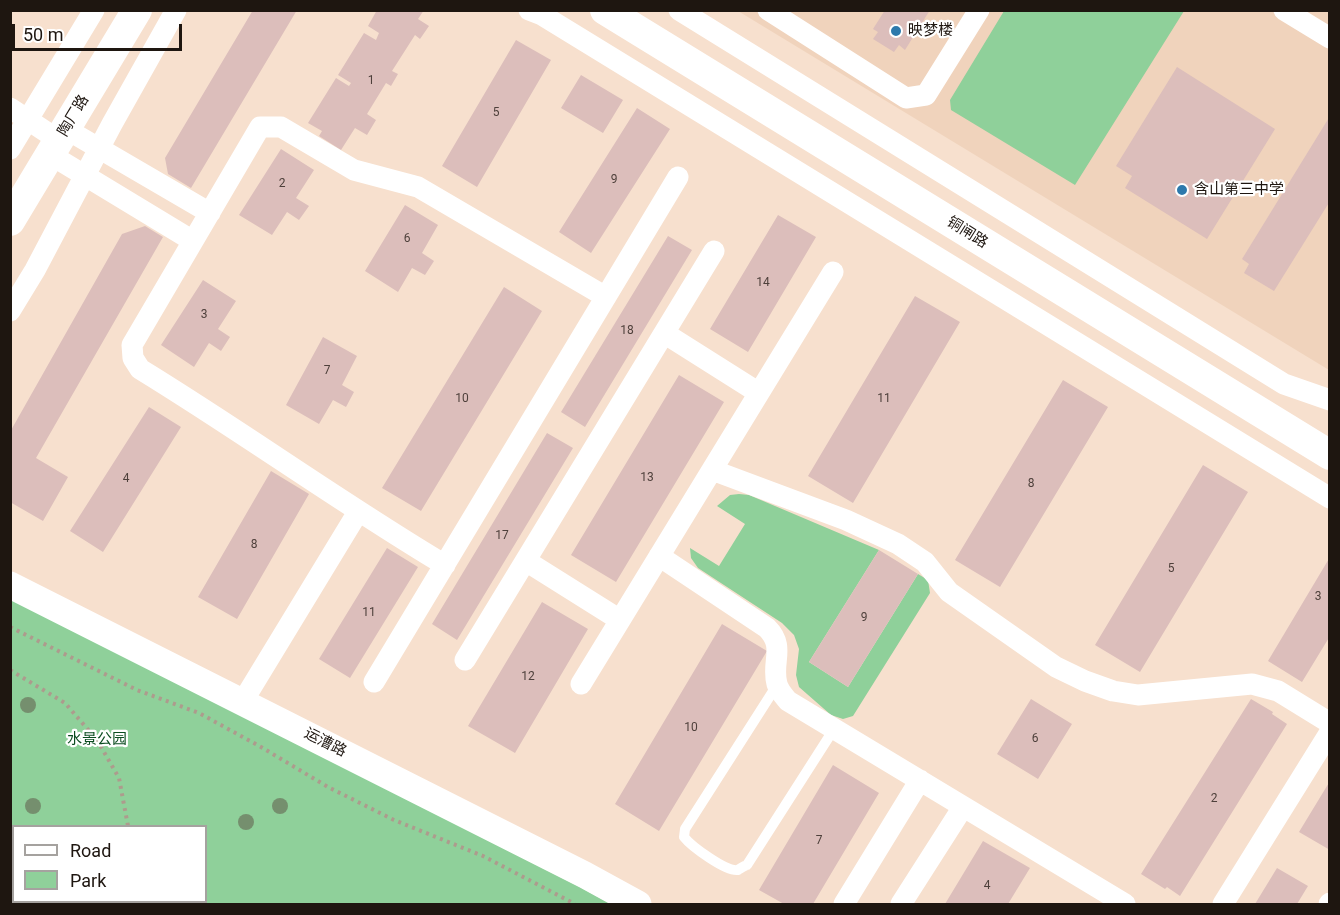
<!DOCTYPE html>
<html>
<head>
<meta charset="utf-8">
<style>
  body { margin:0 }
  #map { position:relative; width:1340px; height:915px; overflow:hidden; background:#f7e0ce; font-family:Roboto,sans-serif }
  canvas { display:block }
  .frame { position:absolute; inset:0; border:12px solid #1e1610; pointer-events:none }
  .legend { position:absolute; left:12px; top:825px; width:195px; height:78px; box-sizing:border-box; background:#fff; border:2px solid #a5a29f; margin:0; padding:8px 10px; list-style:none; font-size:18px; color:#1e1610 }
  .legend li { display:flex; align-items:center; gap:12px; height:30px }
  .legend b { width:30px; border:2px solid #a5a29f }
  .scale { position:absolute; left:12px; top:24px; width:170px; height:27px; box-sizing:border-box; border:3px solid #1e1610; border-top:0; padding-left:8px; font-size:18px; line-height:21px; white-space:nowrap; color:#1e1610; -webkit-text-stroke:4px #fff; paint-order:stroke }
</style>
</head>
<body>
<div id="map">
<canvas width="1340" height="915"></canvas>
<div class="frame"></div>
<ul class="legend">
<li><b style="height:8px;background:#fff"></b>Road</li>
<li><b style="height:16px;background:#8fd09a"></b>Park</li>
</ul>
<div class="scale">50 m</div>
</div>
<script>
const ctx = document.querySelector('canvas').getContext('2d');
ctx.lineJoin = 'round';
function fill(path, color) { ctx.fillStyle = color; ctx.fill(path, 'evenodd'); }
function stroke(path, color, width, dash) { ctx.strokeStyle = color; ctx.lineWidth = width; ctx.lineCap = dash ? 'butt' : 'round'; ctx.setLineDash(dash || []); ctx.stroke(path); }
function drawText(font, color, halo, rows, align = 'center') {
  ctx.font = font + ' Roboto,"Noto Sans SC",sans-serif'; ctx.lineWidth = 4.5; ctx.setLineDash([]); ctx.textBaseline = 'middle'; ctx.strokeStyle = halo; ctx.fillStyle = color; for (const [text, x, y, turn = 0] of rows) {
    ctx.save(); ctx.translate(x, y); ctx.rotate((+turn || 0) * Math.PI / 180); ctx.textAlign = isNaN(turn) ? turn : align; if (halo) ctx.strokeText(text, 0, 0); ctx.fillText(text, 0, 0); ctx.restore();
  }
}
fill(new Path2D(`
  M738 11H1329V370Z`), '#f0d3bc');
fill(new Path2D(`
  M1004 11H1184L1075 185 951 110 950 100Z
  M739 494 749 495 879 550 809 662 848 687 918 574 928 580 930 593 853 716 843 719 831 715 799 687 796 675 799 649 794 635 782 623 698 568 691 558 690 548 719 566 745 524 717 506 730 495Z
  M10 598 578 886 611 904H11ZM14 826H206V902H14Z`), '#8fd09a');
fill(new Path2D(`
  M253 10H297L191 188 168 174 165 158Z
  M377 10H424L418 19 429 26 420 39 415 35 392 71 398 74 391 86 386 83 367 114 376 120 367 135 355 128 341 150 319 136 322 131 308 123 336 78 349 86 351 83 338 75 364 33 376 40 379 33 368 26Z
  M885 10H930L905 50 899 45 894 52 873 39 878 32 873 29Z
  M516 40 551 60 477 187 442 166Z
  M1177 67 1275 129 1207 239 1125 188 1132 176 1116 166Z
  M581 75 623 100 603 133 561 108Z
  M637 108 670 129 591 253 559 232Z
  M1330 116V201L1274 291 1244 273 1249 264 1242 259Z
  M281 149 314 170 296 198 309 206 299 220 287 212 272 235 239 215Z
  M405 205 438 225 422 253 434 261 425 275 412 268 398 292 365 271Z
  M778 215 816 237 748 352 710 329Z
  M145 226 163 237 36 458 68 477 43 521 10 502V432L122 234Z
  M668 236 692 250 585 427 561 412Z
  M203 280 236 301 218 329 230 337 221 351 209 343 194 367 161 345Z
  M504 287 542 311 421 511 382 488Z
  M915 296 960 322 853 503 808 476Z
  M323 337 357 356 342 385 354 392 346 407 333 400 319 424 286 405Z
  M679 375 724 402 616 582 571 555Z
  M1063 380 1108 407 1000 587 955 560Z
  M149 407 181 427 103 552 70 531Z
  M547 433 573 448 457 640 432 624Z
  M1203 465 1248 492 1140 672 1095 645Z
  M271 471 309 494 237 619 198 597Z
  M387 548 418 567 350 678 319 659Z
  M879 550 918 574 848 687 809 662Z
  M1330 557V636L1302 682 1268 661Z
  M542 602 588 629 515 753 468 726Z
  M722 624 767 651 659 831 615 804Z
  M1031 699 1072 724 1038 779 997 754Z
  M1251 699 1273 712 1272 714 1287 724 1180 896 1167 887 1165 889 1141 874Z
  M833 765 879 793 813 904H784L759 890Z
  M1330 781V850L1299 832Z
  M983 841 1030 868 1008 904H945Z
  M1277 868 1308 886 1297 904H1255Z`), '#dcbebb');
stroke(new Path2D(`
  M10 627 137 690 199 713 261 747 328 787 394 820 483 856 575 904
  M10 670 65 703 97 740 119 778 128 826
  M191 902 196 904
  M90 904 93 902`), '#ad9b8d', 4, [3, 4.5]);
stroke(new Path2D(`
  M777 685 685 829 684 837C691 846 726 872 738 870 739 869 746 865 747 865L834 729`), '#fff', 10);
stroke(new Path2D(`
  M529 10 542 15 1330 498
  M679 10 1284 384 1330 400
  M768 10 906 98 926 95 979 10
  M1284 10 1330 38
  M10 108 60 141
  M66 129 210 213
  M10 149 94 10
  M51 155 193 241
  M10 311 35 270 112 124 176 10
  M664 333 759 393
  M712 470 846 520 898 544 925 562 949 592 1056 667 1085 681 1113 691 1138 695 1252 684 1278 691 1330 723
  M659 556 767 628C786 647 771 662 777 684 779 691 783 695 788 701L1125 904
  M526 561 620 620
  M445 565C341 503 243 432 140 369L133 358 132 345 260 127H281L354 170 418 187 606 297
  M465 660 714 251
  M374 682 678 177
  M581 684 833 272
  M243 701 358 512
  M844 904 920 780
  M901 904 963 807
  M1223 904 1330 732
  M1329 904 1330 903`), '#fff', 21);
stroke(new Path2D(`
  M10 585 585 875 638 904`), '#fff', 27);
stroke(new Path2D(`
  M605 10 1330 455
  M10 221 137 10`), '#fff', 30);
ctx.fillStyle = '#758f6e';
for (const [x, y] of [
  [28,705],
  [33,806],
  [280,806],
  [246,822]
]) { ctx.beginPath(); ctx.arc(x, y, 8, 0, 2 * Math.PI); ctx.fill(); }
for (const [x, y, r, color] of [
  [896,31,6,"#2d79ac"],
  [1182,190,6,"#2d79ac"]
]) { const dot = new Path2D(); dot.arc(x, y, r, 0, 2 * Math.PI); ctx.fillStyle = color; ctx.fill(dot); stroke(dot, '#fff', 2); }
drawText('12px', '#4e403b', null, [
  ["1",371,81],
  ["5",496,113],
  ["9",614,180],
  ["2",282,184],
  ["6",407,239],
  ["14",763,283],
  ["3",204,315],
  ["18",627,331],
  ["7",327,371],
  ["10",462,399],
  ["11",884,399],
  ["13",647,478],
  ["4",126,479],
  ["8",1031,484],
  ["17",502,536],
  ["8",254,545],
  ["5",1171,569],
  ["3",1318,597],
  ["11",369,613],
  ["9",864,618],
  ["12",528,677],
  ["10",691,728],
  ["6",1035,739],
  ["2",1214,799],
  ["7",819,841],
  ["4",987,886]
]);
drawText('15px', '#1e1610', '#fff', [
  ["映梦楼",908,31],
  ["含山第三中学",1194,190]
], 'left');
drawText('15px', '#1e1610', '#fff', [
  ["陶厂路",74,116,-59],
  ["铜闸路",967,233,32],
  ["运漕路",325,743,27]
]);
drawText('15px', '#0b4c20', '#fff', [
  ["水景公园",97,740]
]);
</script>
</body>
</html>
